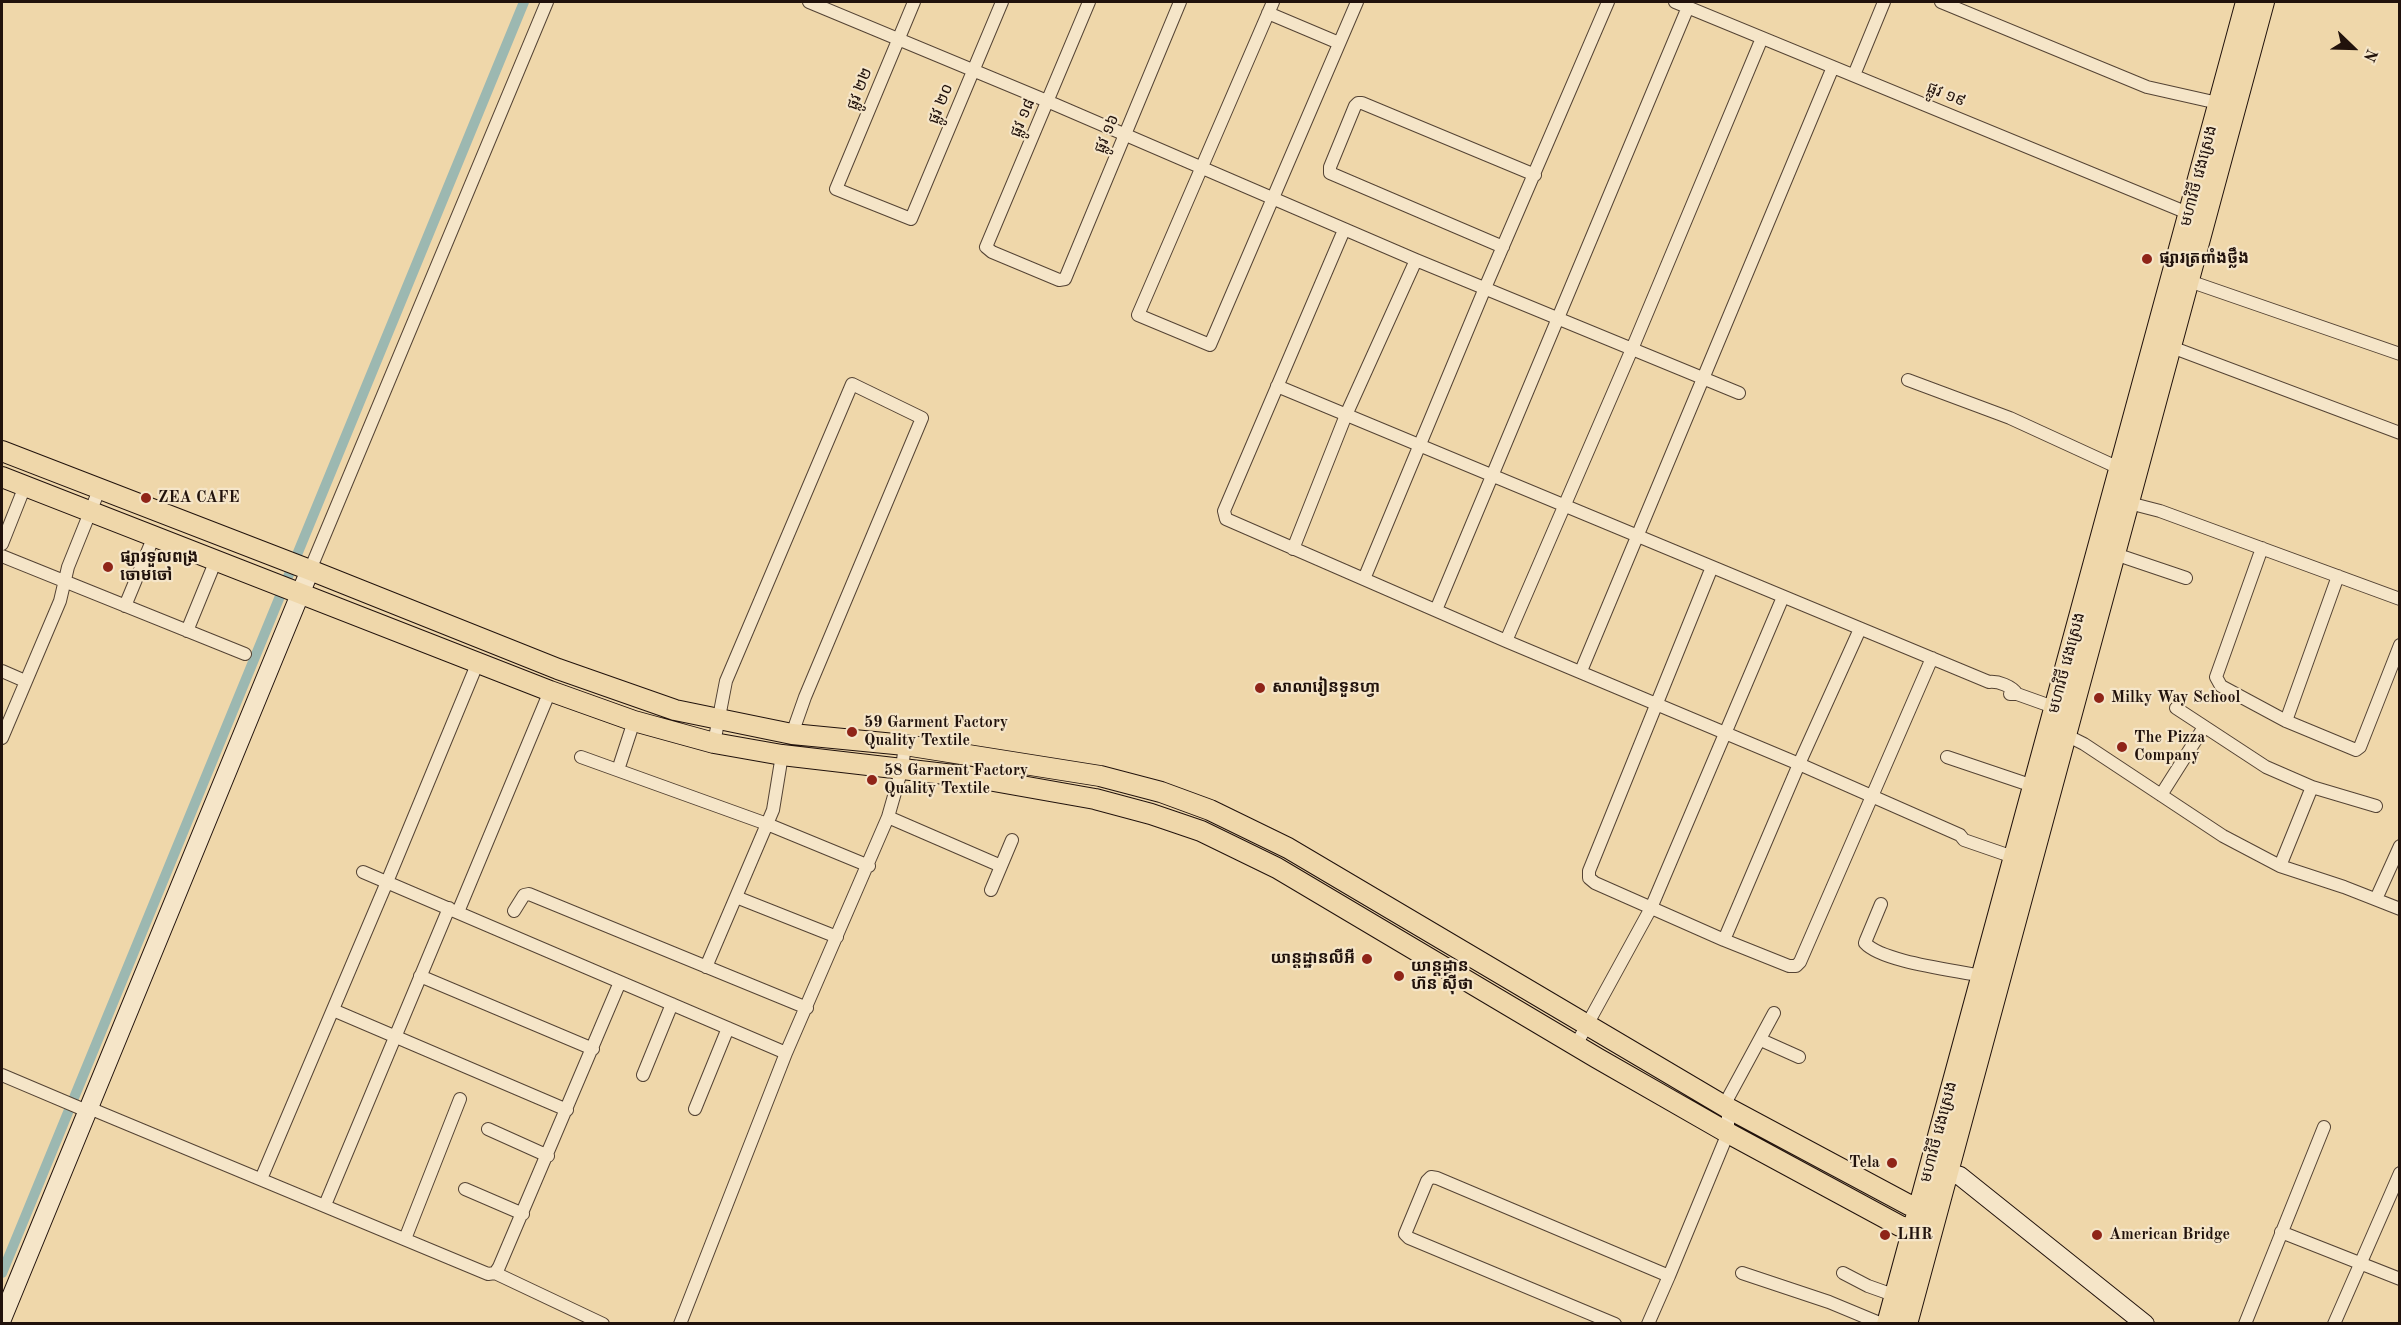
<!DOCTYPE html>
<html>
<head>
<meta charset="utf-8">
<style>
  body { margin:0 }
  #map { position:relative; width:2401px; height:1325px; overflow:hidden; background:#efd7aa; font-family:"Old Standard TT",serif }
  canvas { display:block }
  .frame { position:absolute; inset:0; border:3px solid #21120c; pointer-events:none }
  .north { position:absolute; left:2323px; top:18px; width:60px; height:60px; -webkit-text-stroke:4px #f5e5c8; paint-order:stroke; rotate:113deg; font-size:16px; font-weight:700; line-height:24px; text-align:center; color:#21120c }
  .north::after { content:''; display:block; margin:auto; width:21px; height:27px; background:#21120c; clip-path:polygon(50% 0,100% 100%,50% 72%,0 100%) }
</style>
</head>
<body>
<div id="map">
<canvas width="2401" height="1325"></canvas>
<div class="frame"></div>
<div class="north">N</div>
</div>
<script>
const ctx = document.querySelector('canvas').getContext('2d');
ctx.lineJoin = 'round';
function stroke(path, color, width, dash) { ctx.strokeStyle = color; ctx.lineWidth = width; ctx.lineCap = dash ? 'butt' : 'round'; ctx.setLineDash(dash || []); ctx.stroke(path); }
function drawText(font, color, halo, rows, align = 'center') {
  ctx.font = font + ' "Old Standard TT","Noto Sans Khmer",serif'; ctx.lineWidth = 4.5; ctx.setLineDash([]); ctx.textBaseline = 'middle'; ctx.strokeStyle = halo; ctx.fillStyle = color; for (const [text, x, y, turn = 0] of rows) {
    ctx.save(); ctx.translate(x, y); ctx.rotate((+turn || 0) * Math.PI / 180); ctx.textAlign = isNaN(turn) ? turn : align; if (halo) ctx.strokeText(text, 0, 0); ctx.fillText(text, 0, 0); ctx.restore();
  }
}
stroke(new Path2D(`
  M2 1273 524 2`), '#9cb8b1', 10);
const street = new Path2D(`
  M809 2 1047 101 1416 260 1739 393
  M914 2 836 189 911 219 1002 2
  M1089 2 986 247 992 252 1059 280 1065 279 1180 2
  M1273 2 1138 315 1210 345 1357 2
  M1675 2 2195 216
  M1941 2 2147 87 2218 103
  M1268 13 1339 43
  M1854 75 1884 2
  M1344 230 1224 511 1226 519 1506 641 1799 764 1960 835 1964 840 2019 859
  M1503 247 1330 173V167L1355 106 1358 103H1362L1535 175
  M2189 281 2400 354
  M2166 345 2400 433
  M1908 380 2010 418 2119 468
  M1277 386 1989 682C1998 681 2012 686 2017 694
  M2129 503 2160 511 2400 599
  M2 544 25 486
  M2262 548 2216 677 2221 686 2286 721 2356 750 2360 747 2400 645
  M1293 549 1346 415 1416 260
  M2115 554 2186 578
  M2 556 245 654
  M1712 567 1589 871V878L1595 883 1724 940 1789 966H1796L1800 962 1932 658
  M310 570 547 2
  M1364 579 1485 288 1608 2
  M125 606 154 536
  M1436 610 1688 7
  M187 631 216 560
  M1506 641 1632 349 1762 38
  M2 671 25 681
  M1581 671 1833 67
  M2010 694H2017L2059 709
  M2176 708 2266 767 2312 787 2376 806
  M2286 721 2338 576
  M2062 733 2084 744 2223 836 2280 866 2344 887 2400 909
  M2 738 60 601 68 567 99 490
  M714 743 726 681 852 384 922 418 805 697 792 734
  M581 757 767 824 869 866
  M1947 757 2024 783 2033 788
  M618 770 634 721
  M2161 795 2204 727
  M888 817 1001 866
  M2280 866 2312 787
  M363 872 786 1053
  M991 890 1012 840
  M736 897 837 937
  M2376 899 2400 846
  M1881 904 1866 940 1865 943C1882 962 1955 970 1982 976
  M514 911 524 895 529 894 807 1008
  M458 912 550 691
  M1724 940 1799 764 1860 629
  M706 967 773 810 782 755
  M420 976 593 1049
  M333 1010 567 1110
  M1761 1040 1799 1057
  M1576 1045 1651 908 1783 597
  M2 1075 87 1111
  M643 1075 672 1004
  M89 1108 488 1274 495 1273 499 1267 620 982
  M695 1109 728 1028
  M488 1129 548 1156
  M261 1179 387 882 478 662
  M465 1189 523 1214
  M325 1205 449 908
  M2281 1232 2400 1279
  M405 1239 460 1099
  M495 1273 603 1324
  M1742 1273 1829 1302 1882 1324
  M1843 1273 1868 1286 1899 1297
  M680 1324 786 1053 888 817 902 768 905 745
  M1615 1324 1409 1238 1405 1234 1427 1181 1431 1177 1437 1178 1669 1276 1728 1133V1098L1774 1013
  M1648 1324 1669 1276
  M2245 1324 2324 1127
  M2334 1324 2400 1173`);
const secondary = new Path2D(`
  M1934 1169 1960 1176 2145 1324
  M2 1319 310 570`);
const primary = new Path2D(`
  M2 451 310 570 558 669 675 710 792 734 905 745 1100 776 1161 792 1210 810 1288 848 1726 1107 1909 1205 1937 1212
  M2 477 550 691 634 721 714 743 782 755 971 777 1095 799 1151 814 1201 831 1277 868 1597 1058 1728 1133 1900 1226 1931 1235
  M1887 1324 2246 2
  M1907 1324 2264 2`);
stroke(street, '#544334', 14);
stroke(secondary, '#21120c', 20);
stroke(primary, '#21120c', 22);
stroke(street, '#f5e5c8', 12);
stroke(secondary, '#f5e5c8', 18);
stroke(primary, '#efd7aa', 20);
for (const [x, y, r, color] of [
  [2147,259,6,"#8f2418"],
  [146,498,6,"#8f2418"],
  [108,567,6,"#8f2418"],
  [1260,688,6,"#8f2418"],
  [2099,698,6,"#8f2418"],
  [852,732,6,"#8f2418"],
  [2122,747,6,"#8f2418"],
  [872,780,6,"#8f2418"],
  [1367,959,6,"#8f2418"],
  [1399,976,6,"#8f2418"],
  [1892,1163,6,"#8f2418"],
  [1885,1235,6,"#8f2418"],
  [2097,1235,6,"#8f2418"]
]) { const dot = new Path2D(); dot.arc(x, y, r, 0, 2 * Math.PI); ctx.fillStyle = color; ctx.fill(dot); stroke(dot, '#f5e5c8', 2); }
drawText('16px', '#21120c', '#f5e5c8', [
  ["ផ្លូវ ២២",860,89,-68],
  ["ផ្លូវ ១៩",1946,95,22],
  ["ផ្លូវ ២០",941,104,-68],
  ["ផ្លូវ ១៨",1023,118,-67],
  ["ផ្លូវ ១៦",1107,134,-67],
  ["មហាវិថី វេងស្រេង",2199,176,-75],
  ["មហាវិថី វេងស្រេង",2067,663,-75],
  ["មហាវិថី វេងស្រេង",1939,1132,-75]
]);
drawText('bold 16px', '#21120c', '#f5e5c8', [
  ["ផ្សារត្រពាំងថ្លឹង",2159,259],
  ["ZEA CAFE",158,498],
  ["ផ្សារទួលពង្រ",120,558],
  ["ចោមចៅ",120,576],
  ["សាលារៀនទួនហ្វា",1272,688],
  ["Milky Way School",2111,698],
  ["59 Garment Factory",864,723],
  ["Quality Textile",864,741],
  ["The Pizza",2134,738],
  ["Company",2134,756],
  ["58 Garment Factory",884,771],
  ["Quality Textile",884,789],
  ["យាន្ដដ្ឋានលីអី",1355,959,"right"],
  ["យាន្ដដ្ឋាន",1411,967],
  ["ហ៊ន ស៊ីថា",1411,985],
  ["Tela",1880,1163,"right"],
  ["LHR",1897,1235],
  ["American Bridge",2109,1235]
], 'left');
</script>
</body>
</html>
